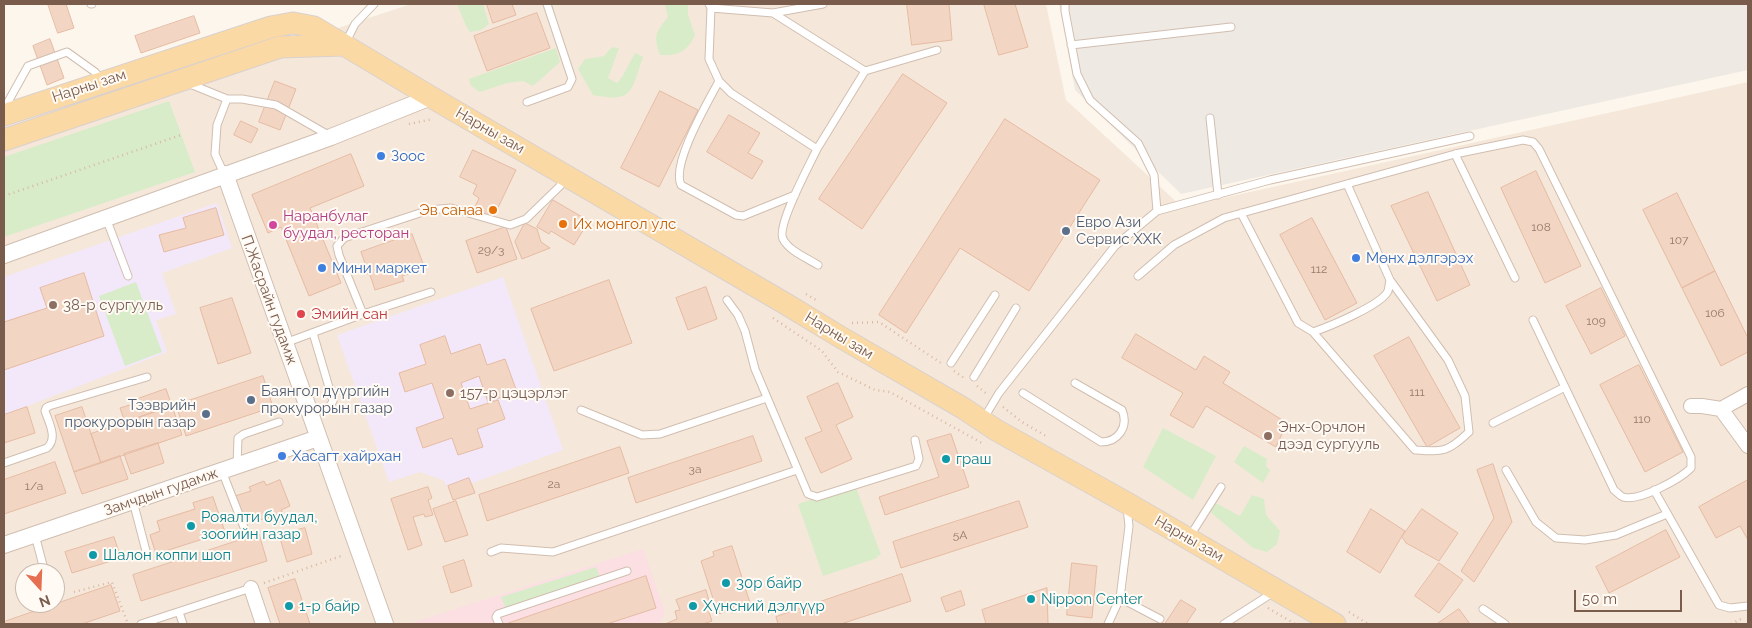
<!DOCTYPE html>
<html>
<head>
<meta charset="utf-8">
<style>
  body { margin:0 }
  #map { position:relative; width:1752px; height:628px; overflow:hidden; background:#fdf6ec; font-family:Raleway,sans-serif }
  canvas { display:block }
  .frame { position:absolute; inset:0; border:5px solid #7a5c4d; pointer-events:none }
  .north { position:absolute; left:15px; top:563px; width:50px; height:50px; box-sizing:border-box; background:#fffaf3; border:1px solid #cabbb1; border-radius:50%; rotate:160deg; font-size:14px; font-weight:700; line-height:20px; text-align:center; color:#7a5c4d }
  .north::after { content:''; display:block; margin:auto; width:18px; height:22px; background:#e76f51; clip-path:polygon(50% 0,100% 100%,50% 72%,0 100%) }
  .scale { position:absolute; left:1574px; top:590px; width:108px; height:22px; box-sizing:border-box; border:2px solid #7a5c4d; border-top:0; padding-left:6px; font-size:15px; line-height:18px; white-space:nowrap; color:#7a5c4d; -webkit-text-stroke:4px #fffaf3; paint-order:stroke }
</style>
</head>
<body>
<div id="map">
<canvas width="1752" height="628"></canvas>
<div class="frame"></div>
<div class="north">N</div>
<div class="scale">50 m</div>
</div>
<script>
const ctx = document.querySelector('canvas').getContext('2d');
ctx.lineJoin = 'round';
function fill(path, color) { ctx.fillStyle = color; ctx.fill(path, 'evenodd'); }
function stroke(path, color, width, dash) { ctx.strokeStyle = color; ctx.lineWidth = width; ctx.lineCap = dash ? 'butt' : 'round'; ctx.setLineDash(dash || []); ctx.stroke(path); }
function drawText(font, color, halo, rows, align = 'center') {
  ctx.font = font + ' Raleway,sans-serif'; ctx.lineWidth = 4; ctx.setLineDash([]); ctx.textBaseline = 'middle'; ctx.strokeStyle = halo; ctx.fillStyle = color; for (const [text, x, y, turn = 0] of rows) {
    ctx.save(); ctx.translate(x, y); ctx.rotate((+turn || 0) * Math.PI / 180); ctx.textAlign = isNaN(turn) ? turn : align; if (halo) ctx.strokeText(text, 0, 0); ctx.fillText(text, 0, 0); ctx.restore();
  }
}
fill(new Path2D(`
  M411 4H1046L1066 100 1182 207 1748 82V624H4V138ZM25 573H55V603H25Z`), '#f5e8da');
fill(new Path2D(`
  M1059 4H1748V70L1181 194 1075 90Z`), '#efe9e4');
fill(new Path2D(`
  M217 203 232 248 162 273 176 314 156 320 167 352 4 415V277Z
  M503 277 563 450 450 491 443 480 420 472 389 482 337 335Z`), '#f3e8fa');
fill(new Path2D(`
  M643 549 665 612 660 624 411 623Z`), '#fbdfe3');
fill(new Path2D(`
  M457 4H483L489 24 481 30 470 32 466 26Z
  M665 4H688V15L695 35C687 52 678 56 660 55 653 35 656 32 668 17Z
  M612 47 619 48 608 78 617 83 622 77 635 53 643 57C631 91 634 103 593 95L578 69 585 59 604 56Z
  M556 48 560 62 533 86 523 81 507 83 480 92 471 86 469 79Z
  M169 101 195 172 4 237V157Z
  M136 282 162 352 125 366 99 296Z
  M1163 428 1216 456 1193 500 1143 467Z
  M1244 446 1267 459 1266 466 1270 470 1263 483 1234 462Z
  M855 485 881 555 877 556V558L823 576 798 504Z
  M1252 495 1264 499 1266 515 1280 531 1277 544 1267 552 1253 548 1208 510 1214 502 1240 516Z
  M596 567 600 578 506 609 501 597Z`), '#d8ecc9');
const building = new Path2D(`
  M48 4H66L74 28 58 33Z
  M487 4H512L516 15 493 23Z
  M907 4H949L952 40 912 45Z
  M984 4H1015L1028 47 999 55Z
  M537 13 550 48 487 71 474 36Z
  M194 16 200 33 141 53 135 36Z
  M50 39 64 78 47 85 33 46Z
  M903 74 947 103 862 229 819 199Z
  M275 81 296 89 280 130 259 122Z
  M660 91 698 110 659 187 621 168Z
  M729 115 760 133 748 153 763 161 752 179 707 152Z
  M1005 119 1100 180 1029 291 960 248 906 333 879 315Z
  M241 121 258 129 251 143 234 135Z
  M473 150 516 170 493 218 474 209 479 198 473 194 477 185 460 177Z
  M351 154 364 186 310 208 341 283 309 296 281 227 268 233 252 195Z
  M1536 171 1581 266 1545 283 1501 188Z
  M1428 192 1470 285 1437 301 1391 206Z
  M1677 193 1715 271 1682 288 1643 210Z
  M553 200 589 221 574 245 551 231 549 234 537 227Z
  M216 208 224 235 164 252 159 235 186 228 183 218Z
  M1312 218 1357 303 1325 320 1280 235Z
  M525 223 537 229 541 242 550 248 522 259 515 242Z
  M506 227 517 259 477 273 466 241Z
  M412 234 425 269 402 276 404 281 375 290 370 275 362 271 365 263 361 252Z
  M1715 271 1748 338V352L1721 366 1682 288Z
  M84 273 104 336 4 370V322L47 308 40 288Z
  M609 280 632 343 554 371 531 309Z
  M706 287 717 319 688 330 676 298Z
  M1601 288 1625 336 1591 354 1566 306Z
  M232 298 251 353 218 364 200 308Z
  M1136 334 1196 370 1204 356 1230 372 1223 383 1287 423 1276 447 1206 406 1193 428 1170 415 1183 393 1122 358Z
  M445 336 451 354 480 344 487 365 505 359 517 392 488 402 479 376 461 383 470 409 498 400 505 419 477 429 483 447 458 455 452 438 423 448 416 428 444 418 432 383 405 392 399 373 426 364 420 345Z
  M1409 337 1460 428 1427 447 1374 356Z
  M1639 365 1683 452 1645 472 1600 385Z
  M263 376 273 407 186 436 176 405Z
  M838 383 853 417 836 425 852 459 821 473 805 438 822 431 807 397Z
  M166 389 172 406 125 422 120 408 133 404 132 401Z
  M172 406 182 435 101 463 91 434Z
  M27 407 35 433 4 443V415Z
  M82 407 101 463 74 472 55 416Z
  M951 434 969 487 885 515 879 497 939 477 927 441Z
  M753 436 762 461 636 503 628 478Z
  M158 443 164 463 131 474 124 454Z
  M620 447 629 473 487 521 479 495Z
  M120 456 128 479 82 494 74 472Z
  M55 462 66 493 4 514V480Z
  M1493 464 1512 522 1474 582 1461 571 1494 518 1477 470Z
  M469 478 475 493 453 500 448 486Z
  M280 480 290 506 281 510 283 513 253 522 251 517 242 520 235 496 251 491 249 487 264 481 266 485Z
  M1748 480V540L1740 526 1716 538 1699 507Z
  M428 487 432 498 428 500 433 515 425 517 424 514 413 517 422 545 408 550 391 499Z
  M213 497 225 532 156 554 150 535 160 531 157 521 195 509 193 503Z
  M456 501 468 535 445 542 433 509Z
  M1019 501 1028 527 901 568 893 542Z
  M1371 509 1405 531 1380 573 1347 552Z
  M1422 509 1458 533 1439 561 1406 543 1402 537Z
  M305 528 312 554 287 562 279 535Z
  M1666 530 1680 557 1609 593 1596 567Z
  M259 534 267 561 141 601 133 575Z
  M114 537 121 558 72 573 65 552Z
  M732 546 751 606 732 613 731 610 718 614 701 561 714 556 713 552Z
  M464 560 472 586 451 593 443 567Z
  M1072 563 1097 566 1092 618 1067 615Z
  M1439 563 1463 580 1439 613 1415 596Z
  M902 574 911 601 841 624H778L776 617Z
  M646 576 656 608 607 624H506Z
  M295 579 310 624H280L268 588Z
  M111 585 120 611 82 624H4V622Z
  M1047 588 1048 624H986L982 610Z
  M706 590 709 601 706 603 712 621 703 624H665L677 619 675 611 680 610 676 600Z
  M961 591 965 605 946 612 941 598Z
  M1181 600 1196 609 1186 624H1165Z
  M1459 609 1470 624H1437Z`);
fill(building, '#f3d5c3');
stroke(building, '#e6bba3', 1);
const service = new Path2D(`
  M91 4H92
  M709 4 711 8 709 59 719 81 731 93 817 149C810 164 776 226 783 239 789 251 807 258 818 265
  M711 8 773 13 823 4
  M773 13 865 71 817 149
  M345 44 355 24 374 4
  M1071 45 1231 27
  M865 71 937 50
  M719 81C708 102 671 164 681 185L736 215 743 216 795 195
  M190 84 227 99 217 125 215 154 224 174
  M227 99H242L276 105 330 136
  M527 102 568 87 572 79 547 4
  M4 109 28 66 67 52 95 72 101 79
  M1210 118 1218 195
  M1455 154 1515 278
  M1157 211 1270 180 1470 136
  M1241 213 1298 323 1313 332C1328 327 1382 305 1388 291 1389 288 1389 283 1390 280L1347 184
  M106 218 128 276
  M1138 276 1174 245 1224 218 1455 154 1523 140 1533 142 1539 149 1691 457V468C1680 479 1639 502 1623 497 1620 496 1617 492 1614 490L1533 320
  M727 300 738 315 745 331 755 369 808 494 817 497 916 466 919 459 915 440
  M363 314 431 292
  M1313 332 1415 450C1444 452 1448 452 1469 432L1465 396 1448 360 1390 280
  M285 343 363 314 339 255 337 246 344 238 429 210 451 208 510 225 526 219 560 186 564 178
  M951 363 995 295
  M974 377 1016 308
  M1023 393 1101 442C1118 442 1129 427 1122 410L1075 383
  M581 410 642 435 660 434 767 398
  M310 415 330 406 333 401 313 333
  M984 418 999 393 1115 246 1157 211 1154 175 1138 143 1090 100 1077 74 1065 11V4
  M1493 423 1565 387
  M4 463 47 448C58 438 49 423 45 411L46 408 49 406 147 377
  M237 466 238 438 244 434 279 422
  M1506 470 1536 522 1556 538 1585 540 1616 535 1667 514
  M222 471 247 535
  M1654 490 1719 605 1730 608 1748 606
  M133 501 147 555
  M1127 508 1129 526 1120 598 1160 619
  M35 535 45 573
  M1190 536 1221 487
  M491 552 501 548 553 552 797 470
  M1483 609 1505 624
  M179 612 183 624
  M141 624 251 588
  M499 624 496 617 498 614 627 571
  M1108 624 1120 598
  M1224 624 1274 592`);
const minor = new Path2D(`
  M1691 406H1702L1721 409 1748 446
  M1721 409 1748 394
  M251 588 263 624`);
const tertiary = new Path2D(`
  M225 174 385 624
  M4 255 331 137 431 97
  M4 545 318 438`);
const primary = new Path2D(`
  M4 115 271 27 293 23 314 27 431 97 786 304 842 338 963 408 996 430 1127 503 1335 624
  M4 140 280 47 344 45`);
stroke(service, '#d1beb0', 9);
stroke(minor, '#d1beb0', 16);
stroke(tertiary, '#d1beb0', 18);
stroke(primary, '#dad1cd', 23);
stroke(new Path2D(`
  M409 124 433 119
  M4 196 181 135
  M806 294 816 300
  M773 318 822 351 838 372 875 390 890 392 982 443
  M852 323 879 322 941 363
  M954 371 964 378
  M977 386 987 394
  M1003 407 1022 422 1046 436
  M264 583 344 555
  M74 592 112 582 128 624
  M1268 608 1295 624
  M1349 612 1368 624
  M1731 624 1743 618`), '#d9b8a5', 2.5, [1, 4]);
stroke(service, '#fff', 7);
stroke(minor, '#fff', 14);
stroke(tertiary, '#fff', 16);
stroke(primary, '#fbd9a5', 21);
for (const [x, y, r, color] of [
  [381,156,5,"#3f7fe0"],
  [493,210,5,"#e8710a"],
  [563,224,5,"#e8710a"],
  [273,225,5,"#d1479c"],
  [1066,231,5,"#5c6f8a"],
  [1356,258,5,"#3f7fe0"],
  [322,268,5,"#3f7fe0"],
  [53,305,5,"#8d6e63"],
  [301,314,5,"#e0444e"],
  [450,393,5,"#8d6e63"],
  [251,400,5,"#5c6f8a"],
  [206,414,5,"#5c6f8a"],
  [1268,436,5,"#8d6e63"],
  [282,456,5,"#3f7fe0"],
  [946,459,5,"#0f9aa8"],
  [191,526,5,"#0f9aa8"],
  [93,555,5,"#0f9aa8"],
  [726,583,5,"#0f9aa8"],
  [1031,599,5,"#0f9aa8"],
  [289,606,5,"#0f9aa8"],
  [693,606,5,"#0f9aa8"]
]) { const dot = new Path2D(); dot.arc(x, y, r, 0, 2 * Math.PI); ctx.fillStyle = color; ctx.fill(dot); stroke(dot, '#fffaf3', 2); }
drawText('12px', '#987a6a', null, [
  ["108",1541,227],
  ["107",1679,240],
  ["29/3",491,250],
  ["112",1319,269],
  ["106",1715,313],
  ["109",1596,321],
  ["111",1417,392],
  ["110",1642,419],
  ["3а",695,469],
  ["2a",554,484],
  ["1/a",34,486],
  ["5А",960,535]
]);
drawText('15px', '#7a5c4d', '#fffaf3', [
  ["Нарны зам",89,86,-18],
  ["Нарны зам",490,131,30],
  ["П.Жасрайн гудамж",269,300,70],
  ["Нарны зам",839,336,31],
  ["Замчдын гудамж",161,492,-19],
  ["Нарны зам",1189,539,30]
]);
drawText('15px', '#366cbe', '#fffaf3', [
  ["Зоос",391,156],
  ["Мөнх дэлгэрэх",1366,258],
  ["Мини маркет",332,268],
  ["Хасагт хайрхан",292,456]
], 'left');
drawText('15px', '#c56008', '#fffaf3', [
  ["Эв санаа",483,210],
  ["Их монгол улс",573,224,"left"]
], 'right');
drawText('15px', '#b23c85', '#fffaf3', [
  ["Наранбулаг",283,216],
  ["буудал, ресторан",283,233]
], 'left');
drawText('15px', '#4e5e75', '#fffaf3', [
  ["Евро Ази",1076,222],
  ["Сервис ХХК",1076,239],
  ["Баянгол дүүргийн",261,391],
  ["прокурорын газар",261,408],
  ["Тээврийн",196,405,"right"],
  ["прокурорын газар",196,422,"right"]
], 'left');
drawText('15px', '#785e54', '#fffaf3', [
  ["38-р сургууль",63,305],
  ["157-р цэцэрлэг",460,393],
  ["Энх-Орчлон",1278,427],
  ["дээд сургууль",1278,444]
], 'left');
drawText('15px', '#be3a42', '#fffaf3', [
  ["Эмийн сан",311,314]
], 'left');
drawText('15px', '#0d838f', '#fffaf3', [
  ["граш",956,459],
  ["Рояалти буудал,",201,517],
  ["зоогийн газар",201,534],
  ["Шалон коппи шоп",103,555],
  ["30р байр",736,583],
  ["Nippon Center",1041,599],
  ["1-р байр",299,606],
  ["Хүнсний дэлгүүр",703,606]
], 'left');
</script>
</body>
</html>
